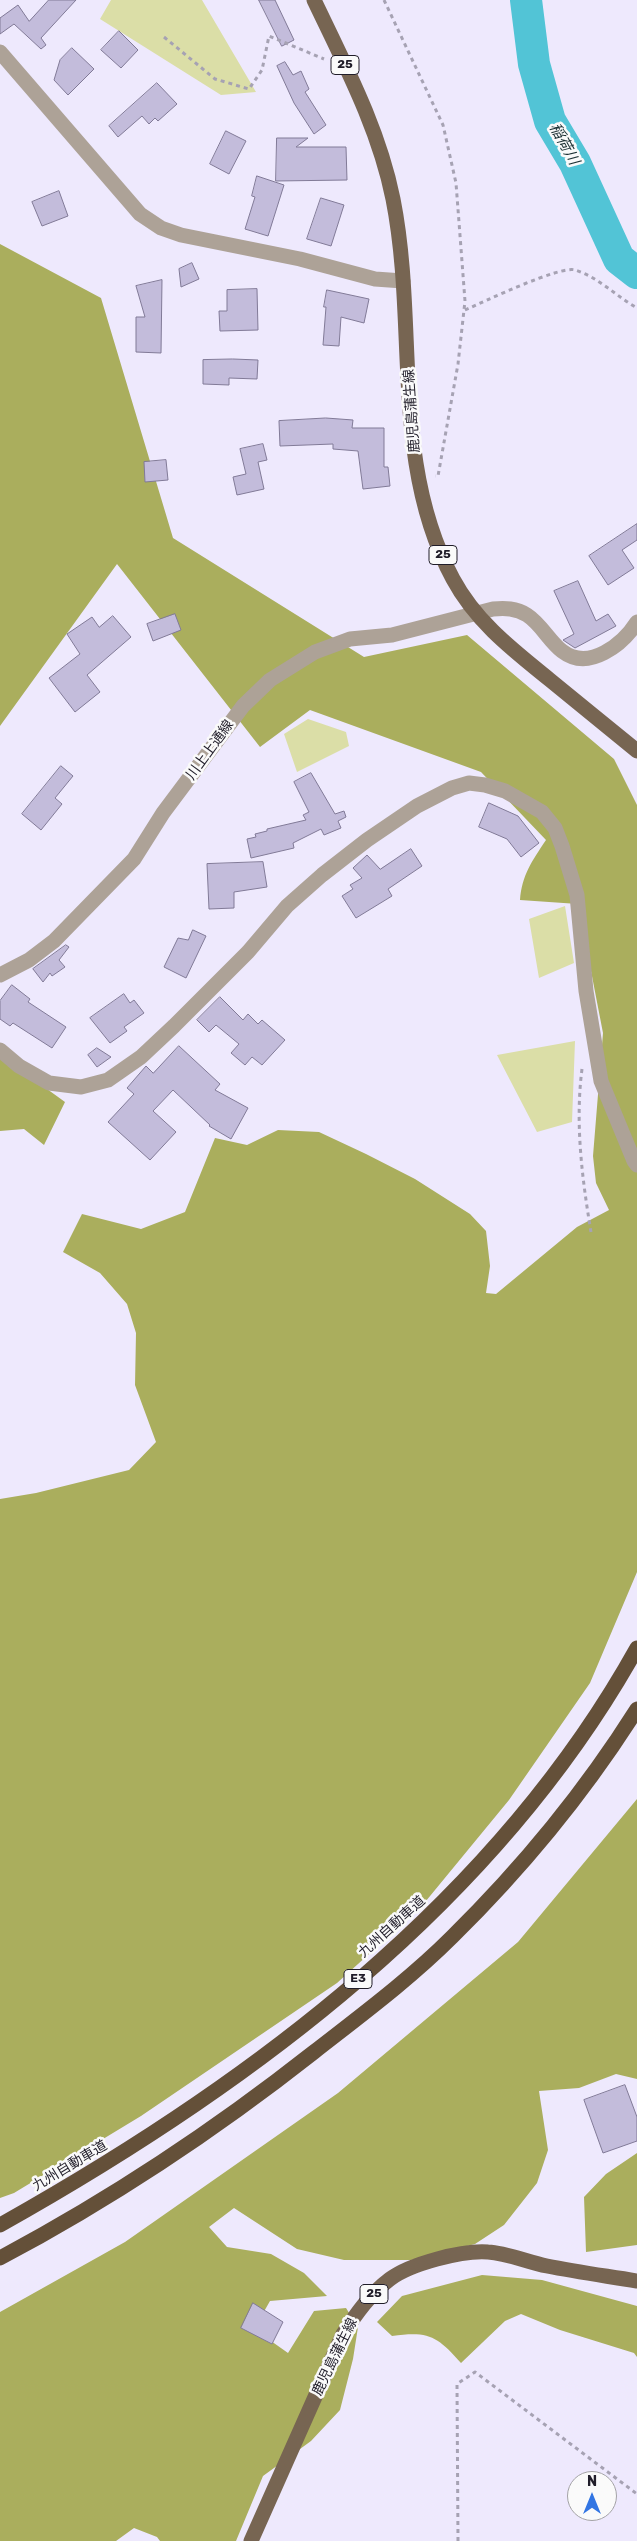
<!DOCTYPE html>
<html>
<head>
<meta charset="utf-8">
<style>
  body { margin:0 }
  #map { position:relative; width:637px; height:2541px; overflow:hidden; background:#eee9fd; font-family:Rubik,sans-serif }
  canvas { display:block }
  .north { position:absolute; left:567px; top:2471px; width:50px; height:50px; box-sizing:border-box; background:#fafafa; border:1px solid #a3a2a6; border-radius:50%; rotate:0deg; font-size:14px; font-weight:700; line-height:20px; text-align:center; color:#201d29 }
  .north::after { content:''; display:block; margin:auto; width:18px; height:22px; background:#3275e3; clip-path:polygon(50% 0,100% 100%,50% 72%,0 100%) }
</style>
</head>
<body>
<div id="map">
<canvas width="637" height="2541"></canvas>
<div class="north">N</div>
</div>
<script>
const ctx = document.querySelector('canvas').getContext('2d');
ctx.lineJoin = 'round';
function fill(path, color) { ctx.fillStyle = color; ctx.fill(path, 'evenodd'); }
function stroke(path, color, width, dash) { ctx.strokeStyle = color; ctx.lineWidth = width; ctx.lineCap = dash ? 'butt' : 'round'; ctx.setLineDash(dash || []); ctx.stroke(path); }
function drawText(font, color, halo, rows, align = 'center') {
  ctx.font = font + ' Rubik,"Noto Sans JP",sans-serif'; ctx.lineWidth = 5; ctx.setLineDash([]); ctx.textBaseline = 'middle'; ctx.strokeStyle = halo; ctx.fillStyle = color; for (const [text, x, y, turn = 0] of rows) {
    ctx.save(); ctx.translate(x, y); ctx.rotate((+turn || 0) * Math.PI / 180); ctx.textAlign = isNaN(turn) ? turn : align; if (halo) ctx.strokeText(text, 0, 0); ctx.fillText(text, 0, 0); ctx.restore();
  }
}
fill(new Path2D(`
  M111 0H202L256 92 221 95 100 19Z
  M308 719 346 732 349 746 297 772 284 734Z
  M565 906 574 963 539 978 529 919Z
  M575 1041 572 1122 537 1132 497 1055Z`), '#dbdea7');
fill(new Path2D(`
  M0 244 101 298 173 538 364 657 467 635 614 759 637 805V1572L590 1683 509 1800 421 1907 337 1983 141 2116 14 2193 0 2198V1499L36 1493 129 1470 156 1442 135 1385 136 1333 127 1304 100 1273 63 1252 82 1214 141 1229 185 1212 215 1138 247 1145 278 1130 319 1132 366 1154 415 1179 470 1214 486 1231 490 1266 486 1293 496 1294 577 1227 609 1210 596 1183 593 1156 603 1033 578 904 520 900C522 875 532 861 546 840L481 772 310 710 260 747 117 564 0 726Z
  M0 1055 65 1102 44 1145 24 1129 0 1131Z
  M637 1799V2079L616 2074 579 2088 539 2091 548 2150 537 2183 504 2225 475 2244 411 2260H344L297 2249 234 2208 209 2227 227 2247 271 2254 304 2273 327 2296 270 2301 254 2329 288 2353 314 2311 346 2308 358 2327 353 2359 340 2410 311 2441 263 2476 236 2541H160L157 2537 134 2528 116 2541H0V2312L125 2242 338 2093 518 1942Z
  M637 2153V2245L586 2252 584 2197 606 2174Z
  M482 2275 542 2280 637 2306V2357L634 2353 560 2330 521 2314 505 2321 461 2363C437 2336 429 2331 392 2336L377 2322 402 2296Z`), '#aaae5d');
stroke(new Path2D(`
  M526 0 534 64 550 121 575 163 619 259 637 273`), '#52c4d6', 32);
const building = new Path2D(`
  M49 0H76L41 38 46 45 41 49 14 24 0 34V18L18 5 29 21Z
  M259 0H275L294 40 282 46Z
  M119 31 138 50 121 68 101 50Z
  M72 48 94 69 68 95 54 80 60 60Z
  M285 62 293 75 301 71 309 89 305 92 326 125 314 134 294 103 277 66Z
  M157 83 177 104 158 121 155 118 149 124 142 116 118 137 109 126Z
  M226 131 246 141 229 174 210 164Z
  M277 138H308L296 147H346L347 180 276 181Z
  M257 176 284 185 268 236 245 229 255 197 252 196Z
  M59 191 68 216 42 226 32 202Z
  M321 198 344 205 331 246 307 239Z
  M192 263 199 279 181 287 179 269Z
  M162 280 161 353 136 352V317H145L136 286Z
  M257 289 258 330 220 331 219 311H227V290Z
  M327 290 369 299 364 323 341 317 339 346 323 345 326 307H324Z
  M233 359 258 360 257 379 229 378V385L203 384V360Z
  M326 418 353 420 352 428H384V467H388L390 486 363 489 358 451 333 449V444L280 446 279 421Z
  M263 444 267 460 258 462 264 489 237 495 233 477 246 474 240 449Z
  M166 460 168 480 145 482 144 462Z
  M637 524V540L622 550 634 568 608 585 589 556Z
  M578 581 596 621 608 614 616 626 575 648 563 640 574 634 554 591Z
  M175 614 181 630 153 641 147 624Z
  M113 616 131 637 87 675 100 692 75 712 49 678 80 654 67 634 92 617 99 627Z
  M61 766 73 776 55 798 62 804 41 830 22 814Z
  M311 773 335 814 344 811 346 817 338 821 341 828 324 835 321 829 293 843 294 848 251 858 247 839 256 837 255 834 267 831V829L306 820 303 815 309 812 294 782Z
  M489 803 518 816 539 843 521 857 507 839 479 827Z
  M411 849 422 866 388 889 392 896 356 918 342 896 353 889 350 885 362 878 353 868 367 855 380 869Z
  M263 862 267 887 234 892V908L209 909 207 864Z
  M193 930 206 936 186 978 164 967 178 938 188 940Z
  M66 945 69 947 59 960 65 967 52 976 50 973 43 982 33 969Z
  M12 985 30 999 28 1002 66 1027 52 1048 13 1023 10 1026 0 1019V1001Z
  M124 994 130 1003 134 1000 144 1013 124 1027 127 1031 110 1043 90 1018Z
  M220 997 243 1020 248 1014 258 1024 262 1020 285 1040 262 1065 252 1057 245 1065 231 1053 239 1044 216 1025 209 1032 197 1020Z
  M179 1046 220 1084 215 1090 248 1108 231 1139 209 1126 210 1125 173 1090 153 1111 176 1132 150 1160 108 1122 134 1094 127 1088 146 1066 153 1073Z
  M97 1048 111 1057 97 1067 88 1055Z
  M625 2085 637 2117V2141L603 2153 584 2100Z
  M253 2303 283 2322 272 2344 241 2328Z`);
fill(building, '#c3bcdb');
stroke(building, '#817a97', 1);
stroke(new Path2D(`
  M384 0 443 125 456 183 465 301 458 364 438 476H435
  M164 37 215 79 249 89 262 70 269 36 324 59
  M465 310C483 302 561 265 575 270 598 277 616 296 637 308
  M582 1069C575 1123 582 1178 591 1232
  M458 2541 457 2384 475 2372 637 2494`), '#a6a2b3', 3, [4, 4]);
stroke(new Path2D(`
  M0 52 140 214 161 228 181 235 300 259 375 279 403 281
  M0 975 29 960 54 941 134 859 163 813 243 706 270 680 315 652 350 639 392 635 493 609C505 608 516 608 527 615 541 624 549 641 562 651 589 672 623 644 637 622
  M0 1050 19 1066 49 1083 81 1087 108 1080 141 1057 174 1026 248 952 287 906 322 875 367 840 417 806 452 788 469 783 485 785 505 791 542 812 555 828 562 846 577 895 586 991 601 1081 634 1161 637 1165`), '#ada297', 15);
stroke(new Path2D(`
  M314 0C345 65 379 129 393 199 418 325 390 462 453 579 476 622 513 650 550 680 579 704 608 727 637 751
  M251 2541 343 2334C356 2314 370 2294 390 2279 410 2264 462 2250 488 2252 507 2253 527 2262 547 2266 577 2272 607 2276 637 2281`), '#776552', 15);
stroke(new Path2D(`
  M0 2225C250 2085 495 1903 637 1648
  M0 2258C111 2199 215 2130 314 2052 360 2016 410 1979 452 1937 522 1868 584 1793 637 1709`), '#645039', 15);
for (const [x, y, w] of [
  [345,65,28],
  [443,555,28],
  [358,1979,28],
  [374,2294,28]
]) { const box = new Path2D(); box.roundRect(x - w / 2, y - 9.5, w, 19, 4); ctx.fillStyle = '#fafafa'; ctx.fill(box); stroke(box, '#201d29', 1); }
drawText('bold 12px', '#201d29', null, [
  ["25",345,65],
  ["25",443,555],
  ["E3",358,1979],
  ["25",374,2294]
]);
drawText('14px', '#201d29', '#fafafa', [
  ["鹿児島蒲生線",412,411,-94],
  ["川上上通線",210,750,-54],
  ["九州自動車道",392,1927,-42],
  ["九州自動車道",70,2166,-31],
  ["鹿児島蒲生線",335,2357,-64]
]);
drawText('italic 15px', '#1a2f32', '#fafafa', [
  ["稲荷川",564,144,61]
]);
</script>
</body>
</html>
